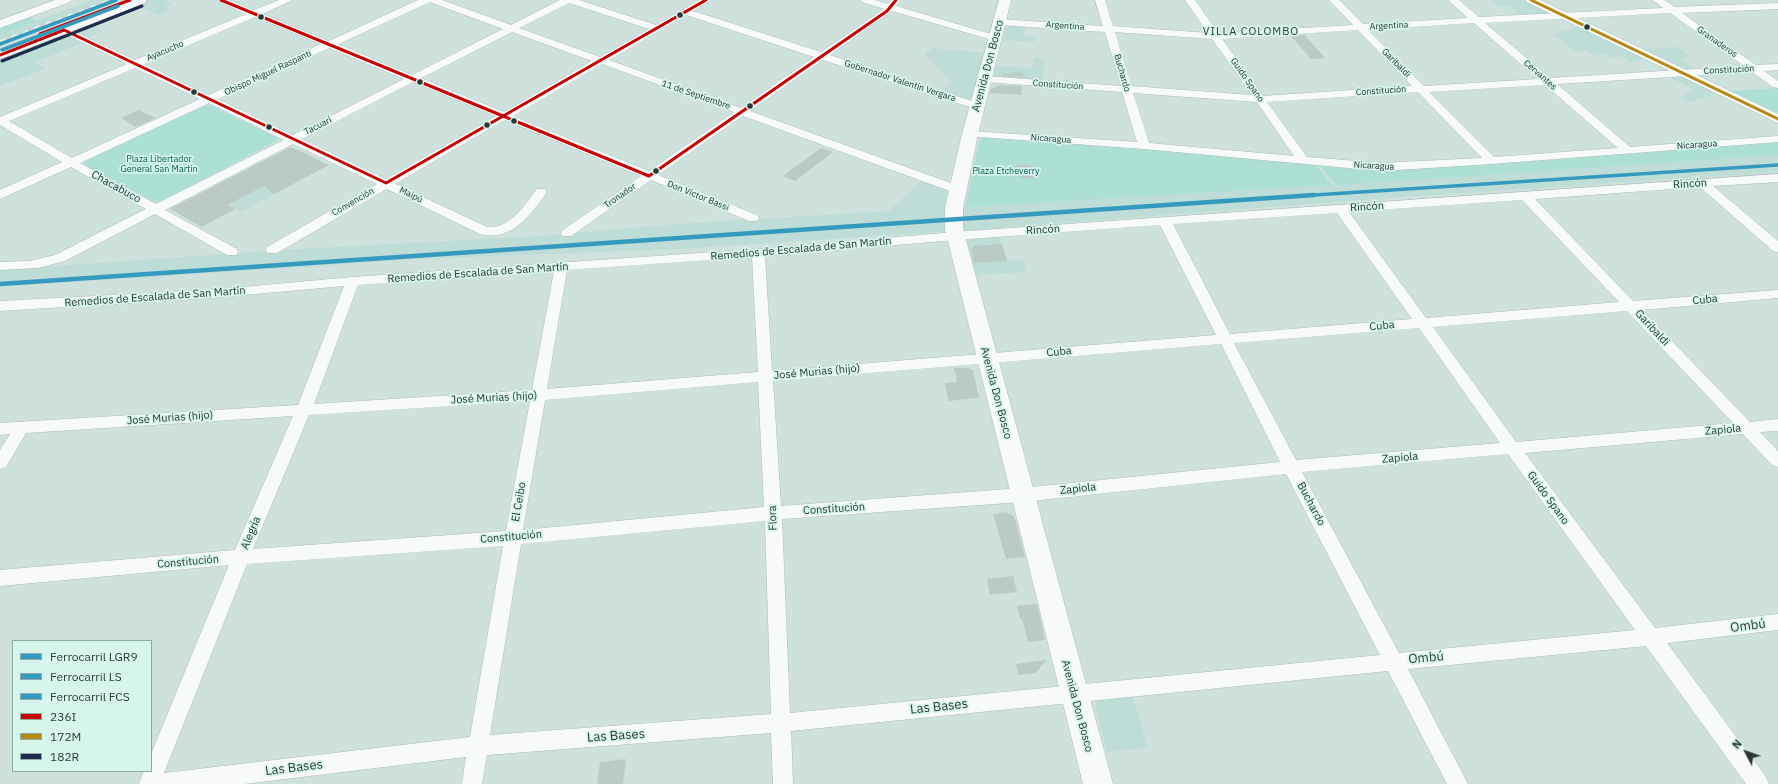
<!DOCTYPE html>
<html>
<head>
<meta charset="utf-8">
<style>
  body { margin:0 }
  #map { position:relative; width:1778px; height:784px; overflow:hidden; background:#cfe1dc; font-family:"IBM Plex Sans",sans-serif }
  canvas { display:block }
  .legend { position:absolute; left:12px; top:640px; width:140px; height:132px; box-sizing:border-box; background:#d5f5ed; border:1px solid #91a9a4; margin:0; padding:5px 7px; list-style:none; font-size:12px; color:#2c3836 }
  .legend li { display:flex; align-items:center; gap:8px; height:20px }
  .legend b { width:20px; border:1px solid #91a9a4 }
  .north { position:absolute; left:1726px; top:732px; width:40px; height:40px; -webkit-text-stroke:3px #d5f5ed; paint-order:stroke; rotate:311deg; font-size:11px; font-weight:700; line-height:16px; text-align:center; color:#2c3836 }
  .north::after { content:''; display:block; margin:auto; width:14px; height:18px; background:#2c3836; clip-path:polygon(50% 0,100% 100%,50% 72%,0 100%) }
</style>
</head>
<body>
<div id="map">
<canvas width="1778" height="784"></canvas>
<ul class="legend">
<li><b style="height:5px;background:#349abf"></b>Ferrocarril LGR9</li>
<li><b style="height:5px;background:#349abf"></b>Ferrocarril LS</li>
<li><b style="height:5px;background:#349abf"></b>Ferrocarril FCS</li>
<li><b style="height:5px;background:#c70201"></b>236I</li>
<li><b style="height:5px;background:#b48a13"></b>172M</li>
<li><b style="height:5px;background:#1d2b4f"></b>182R</li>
</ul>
<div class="north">N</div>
</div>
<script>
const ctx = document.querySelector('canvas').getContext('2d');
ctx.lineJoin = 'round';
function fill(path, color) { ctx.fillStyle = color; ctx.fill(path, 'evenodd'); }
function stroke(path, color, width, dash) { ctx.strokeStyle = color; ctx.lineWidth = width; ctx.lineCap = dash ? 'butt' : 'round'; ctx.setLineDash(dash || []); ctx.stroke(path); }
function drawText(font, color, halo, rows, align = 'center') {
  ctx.font = font + ' "IBM Plex Sans",sans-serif'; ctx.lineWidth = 3.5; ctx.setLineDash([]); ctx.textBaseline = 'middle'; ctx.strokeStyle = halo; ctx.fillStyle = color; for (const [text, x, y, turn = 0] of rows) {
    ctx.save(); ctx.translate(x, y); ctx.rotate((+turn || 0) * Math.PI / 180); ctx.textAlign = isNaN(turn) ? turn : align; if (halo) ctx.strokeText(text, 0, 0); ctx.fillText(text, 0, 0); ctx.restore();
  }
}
fill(new Path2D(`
  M92 0H120L0 46V34Z
  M147 0H168L166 1 172 4 164 7 171 10 159 15 135 5Z
  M1490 0H1527L1552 13 1522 16 1508 5 1500 8Z
  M87 23 103 31 88 37 74 30Z
  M1006 25H1026L1024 36 1035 37V42L1003 40Z
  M1581 26 1648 58 1630 63 1622 56 1611 59 1604 53 1594 56 1587 50 1577 53 1554 34Z
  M60 34H65L85 42 35 62 46 68 0 86V57Z
  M1678 47 1690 56 1681 59 1695 69 1685 70 1636 49Z
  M932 48 984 53 974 97 967 100 940 91 951 81 925 54Z
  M1034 58 1044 59 1043 82 996 78 994 76 996 66 1033 68Z
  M1677 74 1719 93 1690 102 1680 97 1695 90 1665 75Z
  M291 147 329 165 241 212 220 201 234 194 216 185Z
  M1778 155V172L1374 199 969 230 675 249 419 259 0 287V270L281 250 540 236 677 224 889 211 922 180 947 190 949 194 947 209 977 205 1333 185 1533 170Z
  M1000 237 1007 261 1023 260 1027 272 973 275 967 242 971 239Z
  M1132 695 1148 748 1107 752 1096 709V704L1099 700Z`), '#beddd6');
fill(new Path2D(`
  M27 16 37 21 0 34V26Z
  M1778 88V115L1725 91Z
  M208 104 280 139 163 200 154 202 84 165 85 160Z
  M988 137 1157 149 1314 163 1333 185 965 207 979 141 982 138Z
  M1778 141V155L1336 185 1317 163 1388 169Z`), '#ade0d5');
fill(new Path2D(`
  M1305 35 1325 58 1311 59 1291 36Z
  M1012 72 1023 73V77L1002 76V73L1011 74Z
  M1000 85 1022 86 1021 95 990 93 991 89Z
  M139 110 156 118 136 127 121 118Z
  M291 147 329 165 274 194 264 186 227 205 235 209 202 227 170 209Z
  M821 148 833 152 795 181 783 176Z
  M1026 164 1034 166 1033 178H1023L1015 175V166Z
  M1002 244 1007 261 974 263 971 249 974 246Z
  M954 368H968L973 370 979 398 948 401 945 383 957 382Z
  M1006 512 1014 516 1025 557 1006 559 993 514Z
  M1013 576 1017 592 990 595 987 579Z
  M1037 604 1045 640 1028 642 1022 619H1020L1017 606Z
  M1046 660 1036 673 1018 675 1016 664Z
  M626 759 623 784H597L600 762Z`), '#bccac6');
const minor = new Path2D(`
  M216 0H229L254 10 279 0H292L263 14 329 41 418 0H442L511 25 560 0H579L656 25 699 0H711L693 11 821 52 884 9 862 2 860 0H875L888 4 891 0H901L896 6 998 36 1000 38 998 40H992L892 11 830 55 981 104 982 106 981 108H973L823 60 750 111 962 187 964 190 962 193 958 194 743 116 658 175 757 215 759 218 757 221H749L651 180 571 236H563L561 233 563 230 641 176 505 120 395 184 487 227C510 229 524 206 537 189H545L547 192C531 215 511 242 480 234L387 189 277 253H267L266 250 267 247 377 184 293 144 165 210 237 249 238 252 237 255H227L155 214 65 261 38 268 0 270V262L30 261 55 255 146 209 71 167 0 199V190L62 162 0 125V117L127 64 61 32 59 30 61 28H67L135 60 246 14ZM430 2 503 29 412 75 338 44ZM569 3 649 29 600 57 519 28ZM686 15 814 57 741 108 609 60ZM255 17 321 44 209 95 144 64ZM512 32 592 61 504 112 421 78ZM329 48 404 79 293 135 218 99ZM602 64 734 112 649 171 513 116ZM135 68 200 99 72 158 9 121ZM413 82 496 116 386 179 302 139ZM209 103 284 140 156 204 80 163Z
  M1095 0H1105L1113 26 1208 33 1185 0H1195L1218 33 1353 25 1329 0H1339L1363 24 1468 18 1448 0H1459L1479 17 1663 8 1653 0H1664L1675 7 1778 3V9L1682 13 1756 65 1778 64V70L1764 71 1778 81V88L1773 87 1752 72 1557 84 1630 147 1778 136V142L1491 164 1381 171 1144 149 966 136 964 134 966 132 970 131 1137 142 1122 92 985 82 980 79 985 76 1121 86 1105 32 999 25 994 22 999 19 1103 26ZM1670 13 1744 66 1550 78 1485 23ZM1474 23 1538 79 1424 86 1368 30ZM1358 30 1412 86 1263 96 1222 39ZM1115 32 1212 39 1252 95 1131 86ZM1545 85 1618 148 1494 157 1429 92ZM1418 92 1482 158 1381 163 1307 157 1267 102ZM1133 93 1257 102 1294 156 1149 143Z
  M1778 174V182L1713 186 1778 241V252L1773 251 1700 187 1535 199 1633 301 1778 290V298L1642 310 1750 422 1778 419V431L1760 432 1778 451V467L1772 465 1743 434 1525 453 1655 628 1778 614V630L1667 643 1766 777 1769 784H1746L1646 646 1408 669 1468 784H1447L1388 671 791 731 793 784H773L771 733 487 755 482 784H462L466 757 244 784H139L144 771H151V754L229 565 0 586V570L235 550 293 416 26 433 6 467 0 469V450L10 434 0 435V423L298 405 344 286 210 298 0 311V301L210 290 353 277 758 249 955 232ZM1522 200 1619 302 1426 318 1349 212ZM1337 213 1412 319 1230 334 1173 224ZM1160 225 1216 335 772 371 765 256 955 240ZM752 257 758 372 547 389 567 270ZM554 271 532 390 314 404 358 285ZM1627 311 1733 423 1516 442 1433 327ZM1419 328 1500 443 1296 460 1234 343ZM1221 344 1280 462 1022 488 781 506 773 381ZM758 382 764 507 523 530 545 400ZM530 401 506 531 253 549 309 415ZM1508 454 1635 630 1399 653 1302 472ZM1286 474 1380 655 790 713 782 519 1022 502ZM765 521 771 714 490 735 521 544ZM503 546 470 737 164 773 247 564Z`);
const tertiary = new Path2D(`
  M55 0H72L70 2 0 28V20Z
  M1525 0H1540L1778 114V123L1527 2Z`);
const secondary = new Path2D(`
  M999 0H1011L978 134 963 208V229L1113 784H1083L945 229V208L962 134Z`);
const primary = new Path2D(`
  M128 0H147L145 3 0 59V50Z`);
stroke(minor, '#afbdba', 1);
stroke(tertiary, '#afbdba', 1);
stroke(secondary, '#afbdba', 1);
stroke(primary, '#afbdba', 2);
fill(minor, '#f8fafa');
fill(tertiary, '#f8fafa');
fill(secondary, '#f8fafa');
fill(primary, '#f8fafa');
const rail = new Path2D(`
  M0 41 110 0`);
stroke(rail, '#d0d5d4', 3);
stroke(rail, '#d5f5ed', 2, [6]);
stroke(new Path2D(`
  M221 0 649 176 887 11 896 0
  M40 34 130 0
  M0 55 64 30 386 183 706 0`), '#c70201', 3);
stroke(new Path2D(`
  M1531 0 1778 119`), '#b48a13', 3);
stroke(new Path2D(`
  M2 61 142 6`), '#1d2b4f', 3);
stroke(new Path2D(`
  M1299 196 1778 165`), '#349abf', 3.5);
stroke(new Path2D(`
  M0 284 1314 195`), '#349abf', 4.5);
stroke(new Path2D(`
  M0 44 116 0`), '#349abf', 3.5);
stroke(new Path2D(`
  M2 50 118 6`), '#349abf', 3.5);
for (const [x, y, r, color] of [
  [680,15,3.5,"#2c3836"],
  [261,17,3.5,"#2c3836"],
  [1587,27,3.5,"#2c3836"],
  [420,82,3.5,"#2c3836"],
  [194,92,3.5,"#2c3836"],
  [750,106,3.5,"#2c3836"],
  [514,121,3.5,"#2c3836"],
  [487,125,3.5,"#2c3836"],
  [269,127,3.5,"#2c3836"],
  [656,171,3.5,"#2c3836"]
]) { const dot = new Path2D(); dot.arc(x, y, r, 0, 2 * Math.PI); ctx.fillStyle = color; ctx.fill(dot); stroke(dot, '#d5f5ed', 1.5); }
drawText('9px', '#2c3836', '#d5f5ed', [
  ["Argentina",1065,26,4],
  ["Argentina",1389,26,-3],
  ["Granaderos",1717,42,35],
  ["Ayacucho",165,51,-23],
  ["Garibaldi",1396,63,45],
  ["Constitución",1729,70,-3],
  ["Obispo Miguel Raspanti",268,73,-25],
  ["Buchardo",1122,73,74],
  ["Cervantes",1540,75,41],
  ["Guido Spano",1247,80,55],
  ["Gobernador Valentín Vergara",900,81,18],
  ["Constitución",1058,85,4],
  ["Constitución",1381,91,-4],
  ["11 de Septiembre",696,95,19],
  ["Tacuarí",318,126,-27],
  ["Nicaragua",1051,139,4],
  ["Nicaragua",1697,145,-4],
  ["Nicaragua",1374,166,3],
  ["Maipú",411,195,26],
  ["Tronador",620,196,-35],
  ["Don Víctor Bassi",698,196,22],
  ["Convención",353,202,-30]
]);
drawText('9px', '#065d51', '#d5f5ed', [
  ["Plaza Libertador",159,159],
  ["General San Martín",159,169],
  ["Plaza Etcheverry",1006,171]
]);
ctx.letterSpacing = '1px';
drawText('11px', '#2c3836', '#d5f5ed', [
  ["VILLA COLOMBO",1251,32]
]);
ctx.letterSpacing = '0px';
drawText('11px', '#2c3836', '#d5f5ed', [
  ["Avenida Don Bosco",988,66,-75],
  ["Rincón",1690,184,-4],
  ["Chacabuco",116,187,29],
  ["Rincón",1367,207,-4],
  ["Rincón",1043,230,-4],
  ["Remedios de Escalada de San Martín",801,249,-5],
  ["Remedios de Escalada de San Martín",478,273,-4],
  ["Remedios de Escalada de San Martín",155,297,-4],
  ["Cuba",1705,300,-5],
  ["Cuba",1382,326,-5],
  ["Garibaldi",1652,328,47],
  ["Cuba",1059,352,-5],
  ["José Murias (hijo)",817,372,-5],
  ["Avenida Don Bosco",996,393,75],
  ["José Murias (hijo)",494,398,-3],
  ["José Murias (hijo)",170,418,-4],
  ["Zapiola",1723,430,-5],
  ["Zapiola",1400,458,-5],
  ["Zapiola",1078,489,-6],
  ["Guido Spano",1548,498,54],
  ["El Ceibo",519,502,-80],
  ["Buchardo",1311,504,62],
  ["Constitución",834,509,-4],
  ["Flora",773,518,-92],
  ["Alegría",251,533,-67],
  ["Constitución",511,537,-5],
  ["Constitución",188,562,-5],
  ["Avenida Don Bosco",1077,706,75]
]);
drawText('13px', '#2c3836', '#d5f5ed', [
  ["Ombú",1748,626,-7],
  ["Ombú",1426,658,-5],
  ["Las Bases",939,707,-6],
  ["Las Bases",616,736,-4],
  ["Las Bases",294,768,-7]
]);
</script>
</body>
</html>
